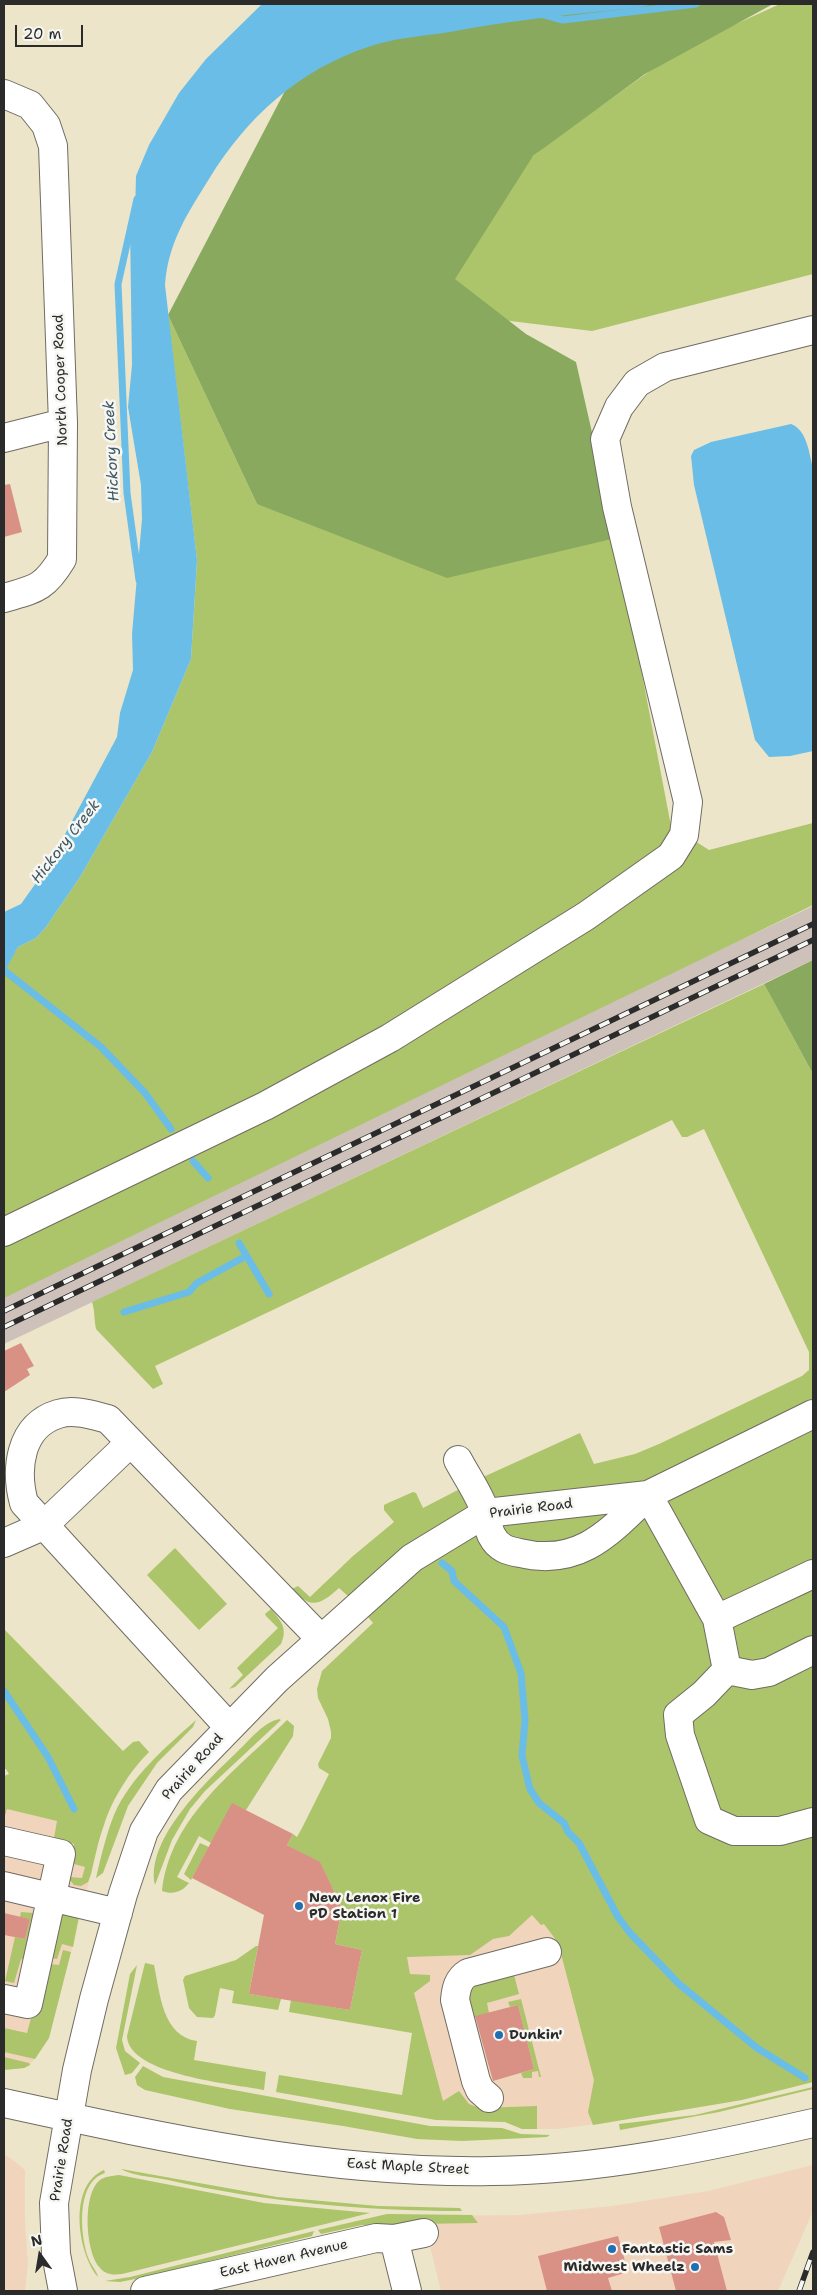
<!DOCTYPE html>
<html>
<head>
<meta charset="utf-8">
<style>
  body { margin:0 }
  #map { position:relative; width:817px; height:2295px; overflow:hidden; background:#ece5c9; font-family:"Shantell Sans",sans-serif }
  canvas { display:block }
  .frame { position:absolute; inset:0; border:5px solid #2b2b2b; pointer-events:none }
  .north { position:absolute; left:15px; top:2230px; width:50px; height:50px; -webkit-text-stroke:4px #f6f6f2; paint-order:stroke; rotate:347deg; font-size:14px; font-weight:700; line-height:20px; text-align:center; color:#2b2b2b }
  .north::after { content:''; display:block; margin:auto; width:18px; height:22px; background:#2b2b2b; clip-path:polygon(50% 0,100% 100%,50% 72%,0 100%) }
  .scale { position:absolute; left:15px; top:25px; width:68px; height:22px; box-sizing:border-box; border:2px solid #2b2b2b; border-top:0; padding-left:6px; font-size:15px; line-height:18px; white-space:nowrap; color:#2b2b2b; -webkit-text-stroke:4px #f6f6f2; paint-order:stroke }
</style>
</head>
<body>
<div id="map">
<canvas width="817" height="2295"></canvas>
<div class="frame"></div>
<div class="north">N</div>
<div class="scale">20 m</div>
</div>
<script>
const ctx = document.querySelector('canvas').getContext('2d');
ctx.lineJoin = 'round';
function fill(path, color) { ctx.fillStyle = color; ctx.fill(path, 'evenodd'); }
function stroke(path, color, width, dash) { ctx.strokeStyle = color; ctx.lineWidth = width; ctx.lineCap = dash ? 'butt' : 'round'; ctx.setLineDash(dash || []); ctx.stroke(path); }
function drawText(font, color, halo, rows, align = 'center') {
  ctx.font = font + ' "Shantell Sans",sans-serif'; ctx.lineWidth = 5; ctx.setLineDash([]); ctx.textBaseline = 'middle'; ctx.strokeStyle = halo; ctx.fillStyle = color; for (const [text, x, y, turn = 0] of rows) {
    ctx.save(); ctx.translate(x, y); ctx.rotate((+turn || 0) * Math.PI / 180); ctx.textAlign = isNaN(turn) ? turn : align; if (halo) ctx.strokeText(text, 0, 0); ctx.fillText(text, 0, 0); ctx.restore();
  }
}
fill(new Path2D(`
  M4 1805 60 1818 91 1874 49 2038 30 2065 24 2068 4 2070Z
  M553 1902 611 2122 557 2129H522L505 2122 441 2120 396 1946Z
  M4 2154 13 2160 25 2170V2222L28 2263 25 2291H4Z
  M813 2165V2211L778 2291H441L429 2242V2216L520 2215 612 2206 708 2191Z`), '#f0d5bc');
fill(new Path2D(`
  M813 906V960L4 1344V1287Z`), '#cec1b9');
fill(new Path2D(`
  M780 4H813V274L592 331 486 318 454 280 489 192 553 140 681 49Z
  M168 315 257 504 616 538 671 826 709 850 813 823V905L4 1298V971L18 947 36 938 46 927 80 877 152 752 191 659 197 560Z
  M764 984 813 1074V2082L742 2100 593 2125 588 2112 594 2080 560 1950 556 1940 544 1924 541 1925 532 1915 509 1936 493 1939 470 1955 407 1957 410 1974 430 1975V1981L414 1993 443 2101 459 2091 469 2104 479 2108 537 2106V2129H522L505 2122 436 2120 276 2092 279 2075 402 2095 412 2033 289 2012 291 2000 350 2010 362 1950 335 1944 342 1908 320 1863 287 1845 293 1834 297 1837 302 1828 329 1774 319 1768 318 1764 331 1738V1732L328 1719 318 1698 317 1689 322 1671 373 1623 358 1605 339 1588C320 1605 311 1610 292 1589L298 1586 310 1597 353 1556 394 1522 384 1510V1505L388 1503 413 1492 416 1493 423 1508 481 1478 580 1433 594 1464 635 1454 659 1444 802 1376 809 1370V1352L704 1129 687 1137H682L672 1120 155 1366 163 1384 153 1389 96 1329C94 1319 95 1311 92 1302Z
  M175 1548 227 1604 199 1630 147 1575Z
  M271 1609C281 1621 288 1628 281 1644L235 1687 229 1689 243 1675 237 1668 278 1628 266 1616 265 1614Z
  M4 1629 123 1751 133 1742 139 1741 149 1752C130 1771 112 1799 104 1825 98 1841 95 1858 91 1874L88 1882 81 1886 74 1885 69 1879 70 1877 82 1878 85 1867 74 1864V1844L54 1838 57 1821 7 1809 4 1819V1776L9 1774 6 1769H4Z
  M279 1719 281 1720 205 1791 190 1809 172 1840 155 1885C145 1839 207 1781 237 1752 249 1741 262 1723 279 1719Z
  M196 1720 193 1727 157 1763 128 1806 103 1873 96 1878C101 1857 106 1835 114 1815 131 1776 165 1748 196 1720Z
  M287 1720 294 1726 293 1736 246 1810 211 1843 199 1836 177 1877 189 1883C182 1892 173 1895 162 1891 170 1816 237 1770 287 1720Z
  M200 1843 209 1847 191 1880 184 1874Z
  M21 1912 34 1913 25 1960 21 1959 14 1983 5 1981 15 1937 25 1939 30 1919 20 1917Z
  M64 1914 79 1916 73 1947 62 1944 57 1959 50 1958 59 1918Z
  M256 1946H258L249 1994 281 1999 278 2010 232 2003 234 1991 220 1988 215 2015 213 2018 197 2017 189 2008 183 1980 185 1976 236 1960Z
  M63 1950 71 1952 49 2038 35 2059 4 2052V2028L27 2033 31 2018 37 2016 49 1964 59 1965Z
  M145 1963 154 1965C160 1993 162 2036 197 2041L194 2060 266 2072 264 2090C234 2084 128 2075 127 2036Z
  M137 1965 122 2040 125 2051 140 2063 132 2073 125 2075 116 2048 130 1974Z
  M512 1967 519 1994 487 2003 489 2013 468 2019 461 1990Z
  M521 1999 541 2077H539L538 2071 532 2072V2078H523L521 2073 534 2069 518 2005 510 2007 508 2002Z
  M4 2057 29 2063 30 2065 24 2068 4 2070Z
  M143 2066 163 2077 430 2126 502 2128 521 2134 550 2135 547 2137 462 2141 417 2139 343 2126 230 2109 145 2090 137 2085 135 2077Z
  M813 2087V2089L719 2112 620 2130 619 2124 695 2115Z
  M121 2169 277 2197 378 2206 460 2208 462 2211C364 2211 265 2202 168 2180 155 2177 132 2176 121 2169Z
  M104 2170 105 2173C76 2182 80 2234 88 2257 90 2264 97 2271 98 2277 77 2252 68 2185 104 2170Z
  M119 2175 264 2203 370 2213 122 2274C114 2275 106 2275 100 2268 85 2253 82 2193 100 2180 105 2176 113 2176 119 2175Z
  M387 2214 472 2215 478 2223 362 2225 321 2234 318 2230Z
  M314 2231 312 2236 135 2279 120 2282 105 2281 130 2277Z`), '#acc46a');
fill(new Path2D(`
  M426 4H773L645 74 533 156 455 279 526 334 576 362 616 538 447 578 257 504 168 315 311 41Z
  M813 960V1074L764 984Z`), '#89aa5e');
fill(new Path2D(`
  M262 4H655L637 8C574 14 512 20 450 32 423 36 393 38 368 47 299 70 247 117 209 179 187 214 168 243 165 285L197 560 191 659 152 752 80 877 46 927 36 938 18 947 5 971 4 912 21 904 48 866 117 737 120 713 133 670 132 634 142 519 141 485 128 407 132 365 130 225 135 214 136 176 149 145 179 93 206 59Z
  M791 424C807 430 809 453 813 468V751L790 756 769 757 755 740 694 485 691 456 694 450 711 442Z`), '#6abde6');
stroke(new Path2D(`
  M541 14 563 20 696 4
  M137 199 118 284 127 493 139 580
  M5 971 101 1047 145 1093 171 1129
  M193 1161 208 1178
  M239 1243 269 1294
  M124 1312 189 1292 197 1283 246 1256
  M442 1563 452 1571 454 1581 504 1627 521 1673 525 1720 522 1756 530 1789 539 1803 564 1823 568 1832 579 1843 618 1917 630 1933 679 1984 757 2048 805 2078
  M4 1691 48 1757 74 1809`), '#6abde6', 7);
fill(new Path2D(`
  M10 484 22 532 4 537V485Z
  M21 1343 34 1366 27 1369 30 1375 4 1392V1351Z
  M232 1803 293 1834 287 1845 320 1862 342 1908 335 1944 362 1950 350 2010 249 1994 264 1915 192 1878Z
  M4 1913 30 1919 25 1939 4 1935Z
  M518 2005 534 2069 493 2081 475 2016Z
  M716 2212 724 2217 731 2240 714 2242 727 2291H676L659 2227Z
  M618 2236 628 2272 608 2278 612 2291H547L538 2256Z`), '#d99185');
const minor = new Path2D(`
  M4 94 30 105 46 125 53 146 63 423 62 559C44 589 35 589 4 598
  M4 438 63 423
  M4 1232 265 1106 390 1038 586 916 671 856 684 835 688 802 617 507 605 439 619 407 637 383 665 367 813 330
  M813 1414 648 1495 717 1619 813 1574
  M458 1460C467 1477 480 1495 486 1514 489 1521 488 1530 492 1536 498 1548 508 1551 520 1553 579 1567 609 1533 648 1495
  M4 1543 43 1526 130 1443
  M717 1619 727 1670 704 1694 678 1715 680 1735 709 1820 734 1831H780L813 1822
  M727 1670 752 1675 769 1672 813 1650
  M229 1727 24 1503C15 1470 19 1426 58 1414 74 1409 92 1415 108 1419L321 1639
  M4 1841 61 1854 28 2004 4 1999
  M4 1886 118 1913
  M489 2098 480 2090 476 2081 455 2000C456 1989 458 1979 468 1973L547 1952
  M394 2239 407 2291
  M63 2291 56 2254 54 2203 77 2070 94 1999 123 1894 144 1831 169 1790 277 1679 412 1558 486 1513 648 1495
  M145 2291 376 2238 394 2239 424 2233`);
const major = new Path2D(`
  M4 2103C164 2138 327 2174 492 2171 601 2170 708 2147 813 2123`);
stroke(minor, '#6f6c62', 30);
stroke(major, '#6f6c62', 30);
stroke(minor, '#fff', 28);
stroke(major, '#fff', 28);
const rail = new Path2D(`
  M4 1311 813 924
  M4 1327 813 940
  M799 2291 813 2252`);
stroke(rail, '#2b2b2b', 5.5);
stroke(rail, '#f6f6f2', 4, [11]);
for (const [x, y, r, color] of [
  [299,1906,5,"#1f6fb2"],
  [499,2035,5,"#1f6fb2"],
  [612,2249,5,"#1f6fb2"],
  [695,2267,5,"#1f6fb2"]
]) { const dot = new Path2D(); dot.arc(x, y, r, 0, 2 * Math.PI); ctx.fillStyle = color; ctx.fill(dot); stroke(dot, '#f6f6f2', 2); }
drawText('14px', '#2b2b2b', '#f6f6f2', [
  ["North Cooper Road",61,380,-92],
  ["Prairie Road",531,1509,-7],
  ["Prairie Road",193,1767,-48],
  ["Prairie Road",62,2160,-81],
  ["East Maple Street",408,2167,3],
  ["East Haven Avenue",284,2259,-13]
]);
drawText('bold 14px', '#2b2b2b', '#f6f6f2', [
  ["New Lenox Fire",309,1898],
  ["PD Station 1",309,1914],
  ["Dunkin'",509,2035],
  ["Fantastic Sams",622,2249],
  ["Midwest Wheelz",685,2267,"right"]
], 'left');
drawText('italic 15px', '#3e5763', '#f6f6f2', [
  ["Hickory Creek",112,451,-93],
  ["Hickory Creek",66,842,-52]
]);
</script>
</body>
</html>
